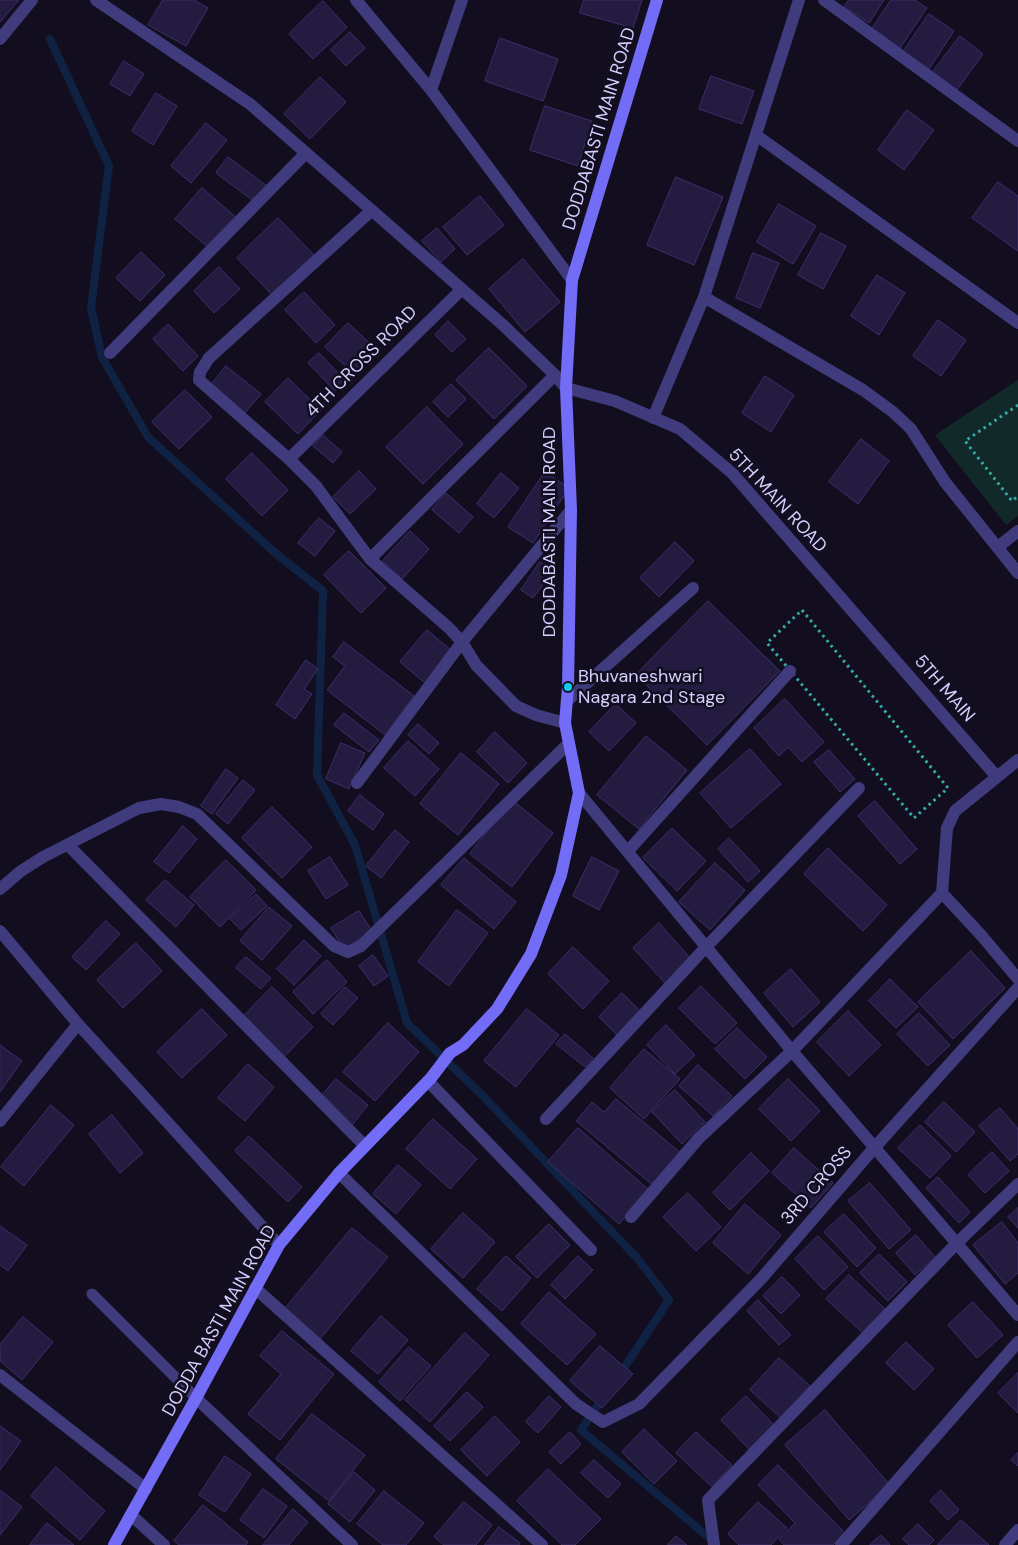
<!DOCTYPE html>
<html>
<head>
<meta charset="utf-8">
<style>
  body { margin:0 }
  canvas { display:block; background:#120e20 }
</style>
</head>
<body>
<canvas width="1018" height="1545"></canvas>
<script>
const ctx = document.querySelector('canvas').getContext('2d');
ctx.lineJoin = 'round';
function fill(path, color) { ctx.fillStyle = color; ctx.fill(path, 'evenodd'); }
function stroke(path, color, width, dash) { ctx.strokeStyle = color; ctx.lineWidth = width; ctx.lineCap = dash ? 'butt' : 'round'; ctx.setLineDash(dash || []); ctx.stroke(path); }
function drawText(font, color, halo, rows, align = 'center') {
  ctx.font = font + ' "DM Sans",sans-serif'; ctx.lineWidth = 5; ctx.setLineDash([]); ctx.textBaseline = 'middle'; ctx.strokeStyle = halo; ctx.fillStyle = color; for (const [text, x, y, turn = 0] of rows) {
    ctx.save(); ctx.translate(x, y); ctx.rotate((+turn || 0) * Math.PI / 180); ctx.textAlign = isNaN(turn) ? turn : align; if (halo) ctx.strokeText(text, 0, 0); ctx.fillText(text, 0, 0); ctx.restore();
  }
}
fill(new Path2D(`
  M1018 380V516L1006 525 935 435Z`), '#112a29');
stroke(new Path2D(`
  M50 39 109 166 91 308 102 357 148 437 274 552 323 591 317 775 355 845 407 1023 482 1095 637 1258 669 1300 620 1374
  M603 1398 581 1430 713 1541`), '#0f2243', 8);
const building = new Path2D(`
  M0 0H19L0 22Z
  M163 0H194L208 8 186 46 148 25Z
  M584 0H642L633 28 580 13Z
  M849 0H884L869 23 844 7Z
  M891 0H915L927 8 900 48 872 29Z
  M323 1 347 27 313 59 289 34Z
  M929 14 954 31 929 69 903 52Z
  M350 32 365 48 346 66 331 50Z
  M960 36 983 54 956 91 932 73Z
  M500 38 558 59 543 101 485 81Z
  M124 61 144 74 130 96 110 84Z
  M711 76 754 91 742 124 699 109Z
  M320 77 346 102 310 139 284 114Z
  M156 93 177 106 153 145 132 131Z
  M545 106 592 121 578 166 530 150Z
  M907 110 934 130 904 170 878 150Z
  M206 123 227 140 191 183 171 166Z
  M228 157 267 186 255 202 216 173Z
  M676 177 723 197 694 265 647 245Z
  M998 182 1018 196V251L972 218Z
  M202 188 238 219 211 250 175 219Z
  M480 196 504 225 467 255 443 227Z
  M779 204 816 226 793 264 757 242Z
  M278 218 314 255 272 295 237 258Z
  M437 228 455 249 441 262 422 241Z
  M821 233 846 246 823 289 798 275Z
  M141 252 165 275 140 301 116 278Z
  M753 253 779 263 760 308 736 298Z
  M523 259 560 302 525 332 489 289Z
  M219 267 240 289 214 313 194 291Z
  M877 275 905 293 879 335 851 316Z
  M304 292 335 325 316 343 285 310Z
  M938 320 966 340 941 376 913 356Z
  M448 321 466 339 452 352 435 335Z
  M348 323 376 349 354 374 325 347Z
  M168 324 198 356 183 371 153 339Z
  M489 348 527 386 494 419 456 380Z
  M319 353 346 381 335 391 308 363Z
  M226 366 261 394 244 414 210 386Z
  M765 376 794 395 771 432 742 413Z
  M288 378 321 410 298 434 265 402Z
  M451 384 466 399 448 417 433 402Z
  M185 390 212 417 179 449 152 422Z
  M427 407 463 444 423 484 386 447Z
  M323 435 342 452 333 463 313 446Z
  M861 439 889 461 858 504 829 482Z
  M252 453 288 490 262 516 226 479Z
  M359 471 376 489 350 514 333 497Z
  M545 472 569 488 533 543 508 527Z
  M501 473 519 488 494 518 477 504Z
  M446 493 473 517 459 533 432 510Z
  M319 518 335 531 315 556 298 543Z
  M410 531 429 549 402 579 383 561Z
  M675 542 694 561 659 597 640 578Z
  M349 551 386 588 361 613 324 575Z
  M540 562 553 571 533 598 521 590Z
  M708 601 780 671 707 745 636 675Z
  M427 630 452 651 425 683 400 662Z
  M344 642 414 696 385 735 327 690 345 666 333 657Z
  M306 660 318 669 304 689 312 694 295 719 276 705Z
  M785 699 824 742 802 762 788 747 779 756 754 728Z
  M616 704 636 723 609 751 589 732Z
  M344 713 379 740 369 752 334 725Z
  M418 724 439 743 429 754 408 735Z
  M495 732 527 763 508 783 477 752Z
  M646 736 687 770 639 829 597 795Z
  M408 741 439 769 415 796 384 768Z
  M341 743 365 753 349 789 326 779Z
  M750 749 781 784 731 828 700 793Z
  M829 750 855 779 840 792 814 762Z
  M461 753 499 784 458 835 420 804Z
  M226 769 238 778 212 814 201 806Z
  M243 780 255 790 228 824 216 814Z
  M360 795 384 814 373 830 348 811Z
  M512 800 553 833 512 887 470 854Z
  M875 801 917 849 900 864 858 816Z
  M272 807 312 847 282 878 242 838Z
  M183 826 197 839 169 873 154 862Z
  M672 828 706 861 677 891 643 858Z
  M395 830 409 842 381 878 366 866Z
  M729 838 760 871 748 882 718 849Z
  M828 848 887 905 863 931 804 874Z
  M330 857 348 885 326 899 308 871Z
  M592 857 619 871 599 910 573 896Z
  M464 858 516 902 494 929 441 885Z
  M226 860 256 890 220 927 190 897Z
  M715 863 745 890 710 930 679 902Z
  M165 880 194 905 176 927 146 900Z
  M256 894 267 906 241 930 230 919Z
  M269 907 292 926 262 960 240 941Z
  M457 910 488 933 449 986 418 962Z
  M359 911 372 931 344 949 331 928Z
  M106 921 120 934 86 970 72 957Z
  M659 923 692 960 666 984 633 948Z
  M304 940 321 956 294 985 277 969Z
  M136 943 162 971 123 1008 97 980Z
  M573 947 609 981 583 1009 548 974Z
  M971 951 1005 988 953 1039 918 1002Z
  M373 955 388 976 374 986 359 966Z
  M246 957 271 978 261 989 236 968Z
  M327 960 347 982 313 1014 293 992Z
  M791 969 820 1002 793 1027 764 993Z
  M890 979 918 1007 896 1028 869 1001Z
  M701 986 737 1023 715 1044 679 1008Z
  M272 987 313 1027 283 1058 243 1017Z
  M345 987 358 998 333 1025 321 1014Z
  M622 993 641 1012 618 1036 599 1017Z
  M202 1009 227 1035 182 1078 157 1052Z
  M527 1009 559 1035 516 1087 484 1061Z
  M848 1011 881 1045 849 1076 817 1042Z
  M919 1013 950 1045 928 1066 897 1034Z
  M388 1023 419 1052 375 1101 343 1072Z
  M666 1025 695 1055 675 1074 647 1045Z
  M737 1028 767 1057 745 1079 715 1049Z
  M565 1034 593 1058 585 1067 556 1044Z
  M0 1045 22 1061 0 1092Z
  M644 1049 680 1079 644 1119 610 1088Z
  M248 1064 274 1087 245 1121 218 1098Z
  M698 1065 732 1096 713 1116 679 1086Z
  M336 1079 368 1105 352 1125 320 1098Z
  M788 1079 820 1111 791 1141 759 1109Z
  M675 1090 705 1122 682 1144 652 1112Z
  M616 1099 682 1154 655 1187 576 1121 592 1102 604 1112Z
  M944 1102 975 1132 956 1152 925 1122Z
  M51 1105 74 1125 24 1186 1 1167Z
  M1000 1108 1018 1129V1154L1010 1161 979 1126Z
  M112 1115 143 1153 120 1173 89 1134Z
  M433 1119 477 1159 450 1189 406 1149Z
  M920 1125 951 1156 930 1178 898 1148Z
  M578 1128 649 1190 619 1224 548 1162Z
  M249 1136 302 1187 288 1202 235 1151Z
  M794 1148 833 1183 811 1208 772 1173Z
  M992 1152 1009 1171 985 1193 968 1175Z
  M751 1153 769 1171 730 1210 713 1193Z
  M398 1165 421 1185 396 1214 373 1194Z
  M938 1177 970 1212 959 1223 926 1188Z
  M870 1183 911 1230 889 1249 848 1201Z
  M688 1193 721 1227 696 1251 663 1217Z
  M745 1204 781 1235 748 1274 713 1243Z
  M1018 1208V1228L1008 1217Z
  M463 1213 495 1242 463 1278 431 1249Z
  M844 1214 876 1248 857 1267 824 1232Z
  M1002 1222 1018 1243V1273L1005 1284 973 1245Z
  M549 1224 570 1245 537 1278 516 1257Z
  M0 1226 27 1245 8 1271 0 1265Z
  M352 1228 388 1257 320 1339 285 1309Z
  M916 1235 935 1257 915 1275 896 1253Z
  M818 1236 848 1267 824 1290 795 1259Z
  M879 1254 907 1282 888 1301 860 1273Z
  M506 1256 531 1278 502 1311 477 1289Z
  M578 1256 593 1270 565 1299 551 1285Z
  M849 1275 885 1309 863 1333 826 1299Z
  M782 1277 800 1295 781 1314 763 1296Z
  M549 1292 596 1334 567 1365 521 1324Z
  M758 1300 791 1335 779 1345 747 1311Z
  M973 1302 1003 1335 977 1358 948 1325Z
  M381 1316 408 1340 378 1374 351 1351Z
  M23 1317 53 1342 22 1380 0 1361V1345Z
  M282 1331 334 1374 280 1440 248 1414 281 1374 260 1356Z
  M465 1333 489 1355 430 1422 405 1400Z
  M906 1342 934 1369 914 1390 886 1363Z
  M600 1346 633 1374 602 1408 570 1381Z
  M409 1347 431 1366 400 1401 379 1382Z
  M779 1358 810 1386 781 1418 750 1390Z
  M1018 1373V1413L998 1393Z
  M467 1392 483 1407 450 1441 434 1426Z
  M549 1396 561 1407 538 1433 526 1422Z
  M746 1396 774 1425 749 1449 721 1420Z
  M825 1410 890 1485 849 1520 785 1445Z
  M312 1414 365 1455 329 1501 276 1459Z
  M495 1416 520 1442 487 1476 461 1450Z
  M0 1426 21 1441 0 1470Z
  M644 1429 677 1461 654 1484 622 1452Z
  M570 1432 581 1444 561 1464 549 1452Z
  M696 1432 732 1465 712 1487 676 1453Z
  M1018 1453V1466L1011 1460Z
  M225 1456 251 1474 225 1512 199 1495Z
  M594 1460 621 1484 608 1498 581 1473Z
  M778 1465 845 1533 833 1545H784L779 1539 795 1523 758 1485Z
  M56 1467 105 1511 80 1540 31 1496Z
  M548 1469 601 1519 575 1545H562L517 1501Z
  M354 1472 375 1490 350 1522 328 1504Z
  M263 1489 287 1506 264 1538 240 1520Z
  M0 1490 22 1507 0 1535Z
  M941 1490 959 1510 948 1520 930 1501Z
  M384 1491 424 1523 406 1545H383L357 1524Z
  M464 1502 492 1525 476 1545H444L434 1537Z
  M758 1502 787 1528 771 1545H739L728 1534Z
  M203 1505 248 1542 246 1545H179L174 1541Z
  M293 1509 308 1522 289 1545H263Z
  M961 1520 989 1545H938Z
  M47 1523 74 1545H30Z
  M918 1524 934 1540 929 1545H909L903 1539Z
  M499 1527 520 1543 519 1545H485Z
  M881 1535 890 1545H870Z
  M676 1536 687 1545H668Z`);
fill(building, '#241b40');
stroke(building, '#3c2e6b', 1);
stroke(new Path2D(`
  M1018 405 965 441 1012 501 1018 496
  M802 610 948 788 914 818 767 643Z`), '#34aca8', 3, [2.5, 4]);
stroke(new Path2D(`
  M92 1294 196 1398`), '#403b7c', 11);
stroke(new Path2D(`
  M96 0 250 104 503 325 555 375 566 388 615 401 680 429 732 473 997 777
  M356 0 431 90
  M462 0 431 90 572 280
  M824 0 1018 141
  M0 39 32 0
  M756 135 1018 323
  M371 211 209 358 200 372 199 380 289 459 316 486 370 559 449 628 462 642 476 665 516 706 536 715 565 723
  M704 297 863 390 893 412 911 429 945 482 1018 573
  M110 353 305 154
  M653 418 704 297 799 0
  M289 459 461 290
  M998 547 1018 531
  M370 559 555 375
  M567 701 693 588
  M1018 760 955 811 947 828 942 893 981 935 1018 979
  M357 783 462 642 571 510
  M579 793 792 1051 1018 1315
  M68 845 365 1146
  M628 851 790 671
  M0 889 21 871 43 857 139 808 161 804 179 807 197 814 334 946 348 952 361 946 569 743
  M0 931 78 1024 279 1245
  M428 1081 591 1250
  M546 1119 707 946 859 788
  M0 1121 78 1024
  M339 1173 576 1404 603 1422 639 1404 761 1279 875 1147 1018 988
  M631 1217 699 1138 792 1051 942 893
  M255 1288 542 1545
  M0 1375 146 1489
  M196 1398 352 1545
  M131 1515 164 1545
  M714 1545 708 1500 957 1243 1018 1184
  M841 1545 1018 1342
  M1005 1545 1018 1530`), '#403b7c', 12);
stroke(new Path2D(`
  M114 1545 196 1398 279 1245 339 1173 431 1078 450 1053 463 1045 497 1009 531 954 561 875 579 793 565 723 568 687 571 510 566 388 572 280 657 0`), '#736cf7', 12);
for (const [x, y, r, color] of [
  [568,687,5,"#0ccfec"]
]) { const dot = new Path2D(); dot.arc(x, y, r, 0, 2 * Math.PI); ctx.fillStyle = color; ctx.fill(dot); stroke(dot, '#120e20', 2); }
drawText('18px', '#d6cffd', '#120e20', [
  ["DODDABASTI MAIN ROAD",600,129,-73],
  ["4TH CROSS ROAD",362,362,-45],
  ["5TH MAIN ROAD",777,501,47],
  ["DODDABASTI MAIN ROAD",550,532,-90],
  ["5TH MAIN",944,689,49],
  ["3RD CROSS",817,1186,-49],
  ["DODDA BASTI MAIN ROAD",220,1321,-61]
]);
drawText('18px', '#d6cffd', '#120e20', [
  ["Bhuvaneshwari",578,677],
  ["Nagara 2nd Stage",578,698]
], 'left');
</script>
</body>
</html>
